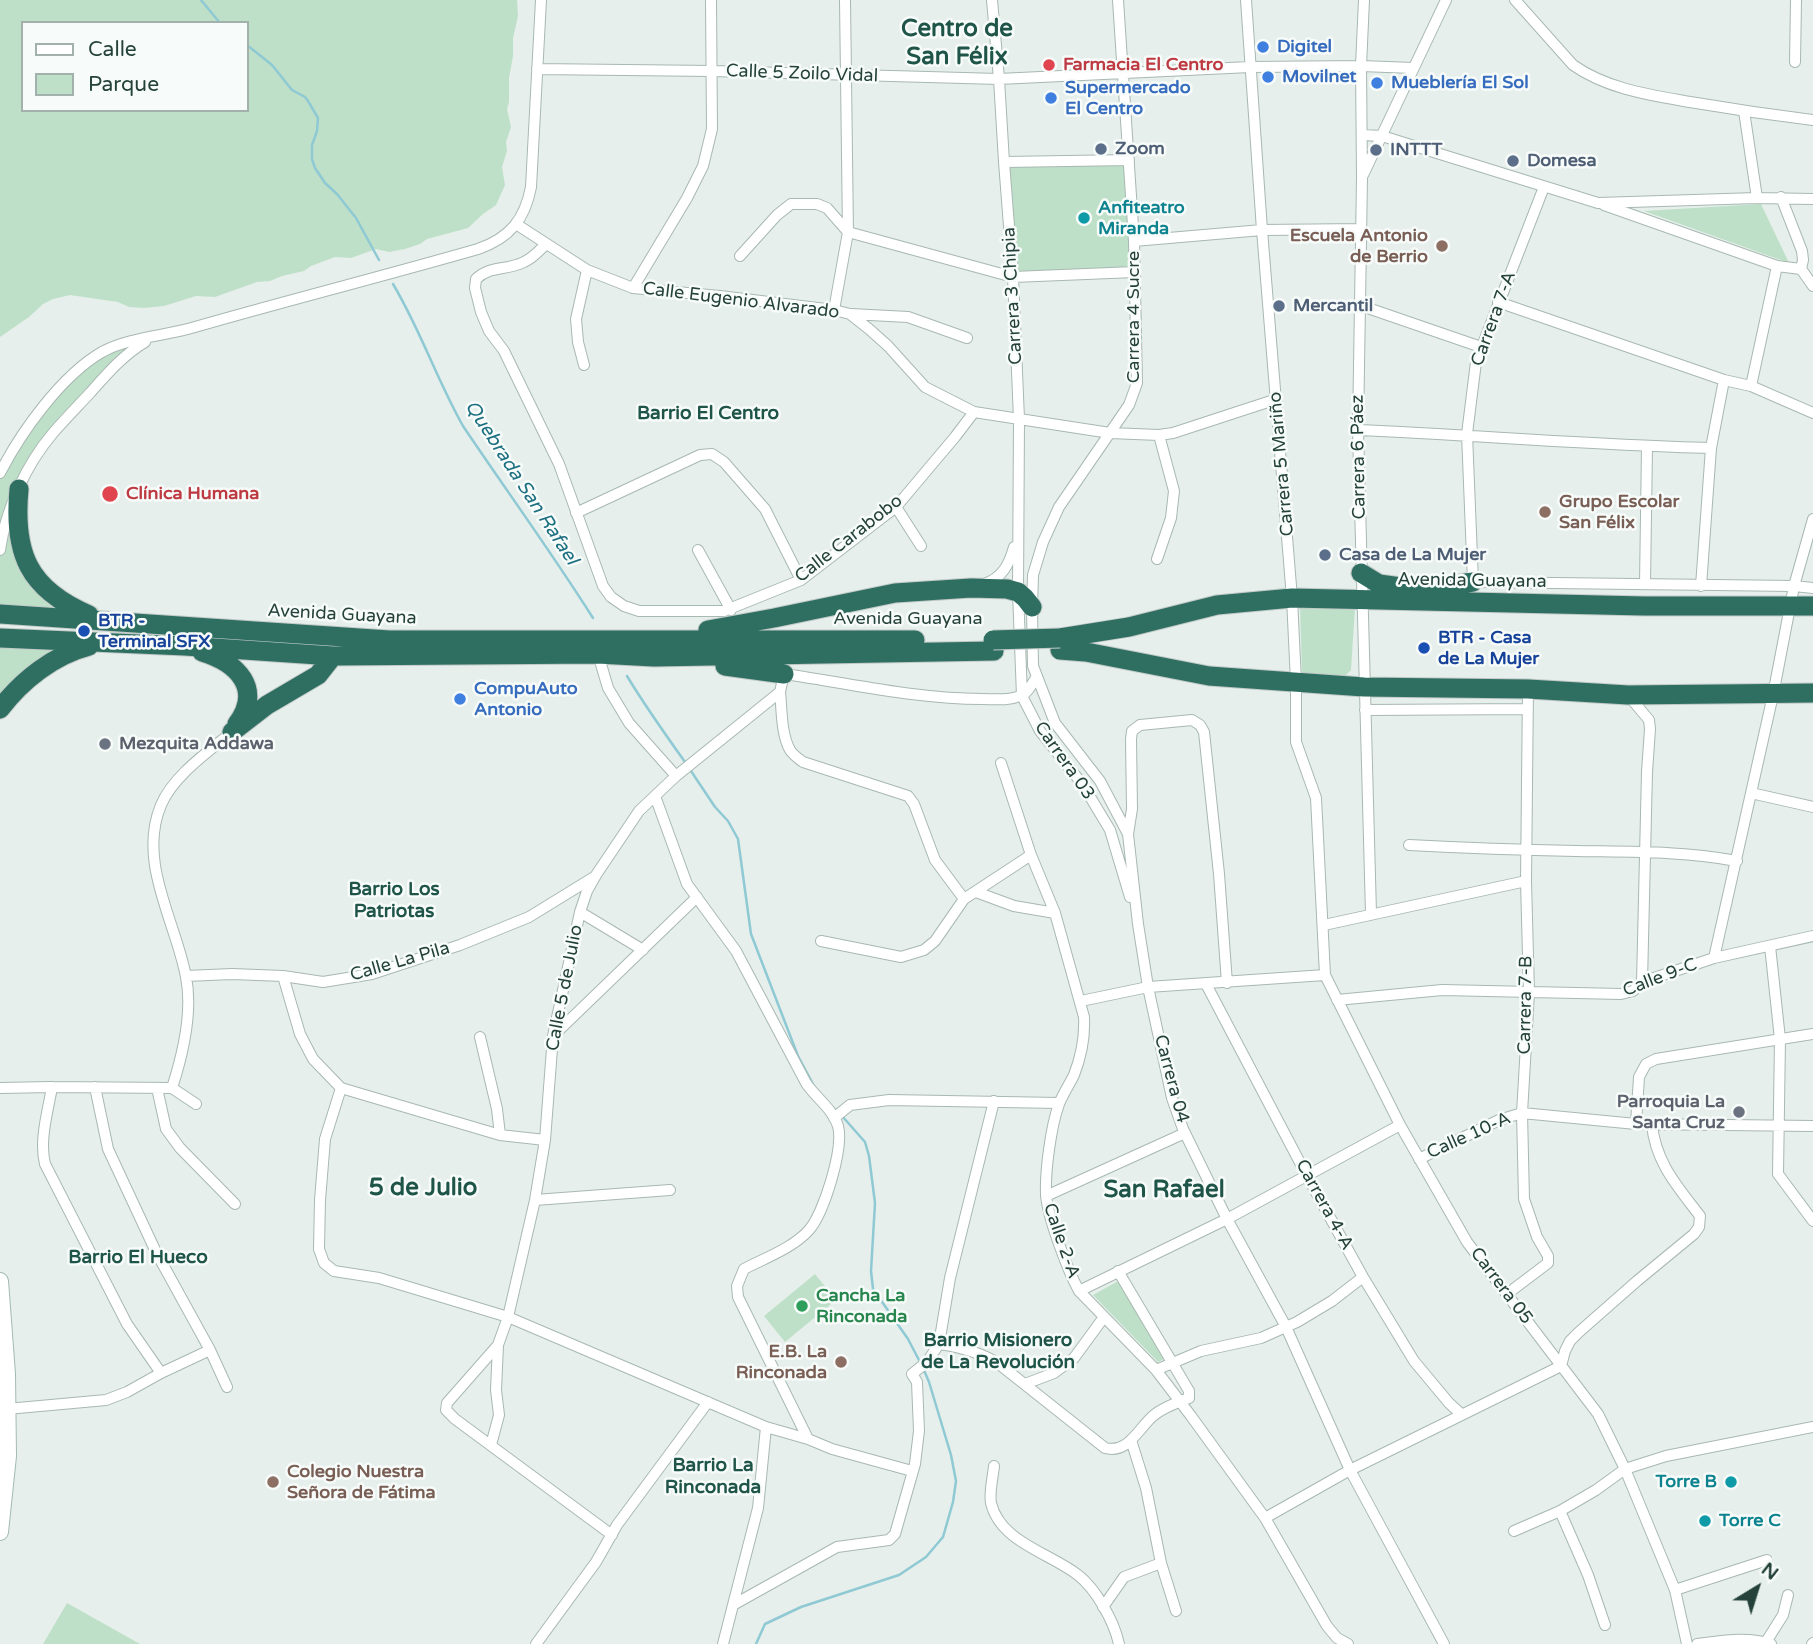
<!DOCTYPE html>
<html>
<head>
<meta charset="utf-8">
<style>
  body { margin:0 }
  #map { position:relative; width:1813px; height:1644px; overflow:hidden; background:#e6efeb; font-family:"Varela Round",sans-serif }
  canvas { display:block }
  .legend { position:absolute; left:21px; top:21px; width:228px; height:91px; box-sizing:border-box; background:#f7fbf9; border:2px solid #a3b1ad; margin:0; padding:9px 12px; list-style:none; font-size:21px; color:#24423a }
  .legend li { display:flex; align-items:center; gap:14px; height:35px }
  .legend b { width:35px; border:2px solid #a3b1ad }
  .north { position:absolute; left:1722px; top:1553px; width:70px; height:70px; -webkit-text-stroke:5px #f7fbf9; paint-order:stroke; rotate:38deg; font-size:19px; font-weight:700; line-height:28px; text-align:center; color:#24423a }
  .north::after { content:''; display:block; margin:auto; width:24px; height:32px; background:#24423a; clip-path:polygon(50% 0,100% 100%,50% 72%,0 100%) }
</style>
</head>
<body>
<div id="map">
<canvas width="1813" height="1644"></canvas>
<ul class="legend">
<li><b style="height:9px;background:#fff"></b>Calle</li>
<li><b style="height:19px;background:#bfe0c8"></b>Parque</li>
</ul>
<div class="north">N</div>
</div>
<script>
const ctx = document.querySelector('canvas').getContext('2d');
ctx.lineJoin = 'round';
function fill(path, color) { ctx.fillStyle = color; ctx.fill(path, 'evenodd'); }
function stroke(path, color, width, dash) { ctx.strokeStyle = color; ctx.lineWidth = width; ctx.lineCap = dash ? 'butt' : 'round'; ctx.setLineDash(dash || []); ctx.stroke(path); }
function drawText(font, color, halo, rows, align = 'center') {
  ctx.font = font + ' "Varela Round",sans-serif'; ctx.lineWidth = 5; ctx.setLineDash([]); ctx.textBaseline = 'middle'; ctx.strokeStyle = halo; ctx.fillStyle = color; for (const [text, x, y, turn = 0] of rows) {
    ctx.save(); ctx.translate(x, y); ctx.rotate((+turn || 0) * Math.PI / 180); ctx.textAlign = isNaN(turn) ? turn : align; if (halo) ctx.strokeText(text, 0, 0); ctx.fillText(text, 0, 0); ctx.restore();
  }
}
fill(new Path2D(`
  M0 0H517L518 16 513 38V56L509 78V102L507 109 511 127 506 142 507 151 502 167 505 185 496 205 483 214 468 228 427 239 420 244 405 249 389 252 376 249 351 258 335 257 311 266 304 271 282 276 270 281 257 282 215 297 196 296 164 306 144 308 129 307 118 302 70 295 53 299 43 304 29 317 0 337ZM23 23H247V110H23Z
  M1126 163 1132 270 1016 274 1007 165Z
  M1761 204 1789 263 1644 211Z
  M155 337 112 367 26 474 20 546 72 608 0 614V473L20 439 91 360Z
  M1300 606 1355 608 1351 670 1341 680 1308 677 1302 671Z
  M0 638 85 646 0 709Z
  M815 1274 836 1300 785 1342 764 1316Z
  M1120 1280 1164 1359 1158 1362 1093 1295Z
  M67 1603 140 1644H43Z`), '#bfe0c8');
stroke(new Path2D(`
  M201 0 220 23
  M247 45 272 65 292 90 305 97 308 101 318 118 317 131 312 145V159L315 168 325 183 337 194 356 218 379 260
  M393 284C420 329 437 380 463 426 506 490 552 553 593 618
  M627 676C645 706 665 734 685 762
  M689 768 715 807 728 821 738 839 751 934 798 1056 814 1086
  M842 1116 865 1142 869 1156 875 1203 871 1271 873 1289 908 1339 920 1362
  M756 1644 765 1624 801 1607 899 1575 926 1557 943 1537 953 1502 956 1481 951 1455 929 1382 923 1368`), '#8ec9d4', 2.5);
const street = new Path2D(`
  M992 0 999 79 1004 162 1013 277 1019 419 1018 592 1022 696 1040 731 1083 785 1110 830 1130 897
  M1118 0 1134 241 1137 383 1129 405 1059 507 1043 542 1033 575 1032 607 1033 666 1055 723 1100 781 1128 834 1138 924 1148 987 1172 1098 1183 1129 1227 1219 1286 1327 1350 1470 1444 1644
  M1246 0 1262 230 1292 598 1296 682V742L1316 798 1325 975 1400 1125 1467 1242 1598 1414 1625 1469 1675 1590 1687 1644
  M1364 0 1361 66 1362 177 1358 430 1371 914
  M1515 0 1573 65C1607 89 1650 95 1690 102 1731 109 1772 115 1813 120
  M1795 62 1796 0
  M537 69 712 71 999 79 1250 67 1361 66 1413 68
  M1744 111 1757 198
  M1362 135 1382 136 1598 203 1757 198 1813 199
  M1004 162 1129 160
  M1363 175 1446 0
  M1544 187 1476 362 1467 434 1473 582 1794 586 1813 588
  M1781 197 1802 251 1803 260 1801 269 1813 286
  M1604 205 1777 266 1801 269
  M516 224 587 270 633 288 720 296 834 310 850 314 869 329 888 346 925 387 974 412 1110 433 1159 435 1173 433 1277 399
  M1134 241 1262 230 1361 229
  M546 244C539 251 533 258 524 262 506 271 491 265 476 279L475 288 481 312 489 331 504 351 559 464 603 586 611 597 624 606 639 611H724L801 580 896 507 955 437 974 412
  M740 256 777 215 791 204H817L827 208 848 232 1013 277 1135 272
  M633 288 687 198 703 166 712 129 711 0
  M1498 302 1724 380 1751 386 1813 413
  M1359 305 1481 347
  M834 310 848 232 845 0
  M851 314 908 317 967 338
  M584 365 578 342 576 319 587 270
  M1751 386 1777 266
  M1358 430C1475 435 1593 445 1711 448
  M0 473C21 432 61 376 102 352 130 337 165 336 195 327 289 300 384 276 478 249 510 238 525 219 531 187L541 0
  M896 507 921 546
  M576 513 700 455 712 454 724 462 765 509 801 580
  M0 550C6 508 26 465 53 433 65 419 78 406 90 393 106 375 123 355 145 342
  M698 550 731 610
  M1157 559 1171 518 1174 491 1159 435
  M984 584C1002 578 1009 565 1014 547
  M1645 584 1647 446
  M1701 586 1711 448 1724 380
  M598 654 608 688 629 723 676 776
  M780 692C782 710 781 734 790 750 793 755 799 759 803 762L908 796 914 804 935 860 964 899
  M1628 695 1649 720 1650 729 1647 772 1642 982
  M1365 710 1528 709
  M1001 763 1031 855 1055 913 1084 1017C1085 1036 1081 1057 1074 1075 1069 1085 1063 1094 1059 1104 1051 1126 1045 1171 1046 1194 1047 1216 1068 1271 1079 1291L1156 1370 1191 1416 1265 1518 1327 1626 1337 1638 1348 1644
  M1751 793 1813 807
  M655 796 687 884 736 951 806 1083C815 1097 833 1109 838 1126 844 1148 824 1213 809 1230 793 1248 765 1258 744 1269L737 1286 738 1297 808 1439
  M1128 834 1132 809 1131 739 1132 731 1140 725 1192 720 1200 725 1204 732 1219 874 1227 983
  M1409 845C1465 848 1520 850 1576 851 1630 852 1684 851 1737 861
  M976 892 1014 906 1055 913
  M580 912 643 950
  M1324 925 1526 881
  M821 941 901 957 924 950 935 941 964 899 1031 855
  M1770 946 1780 1039 1778 1174 1813 1221
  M1714 958 1773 695 1794 586 1813 519
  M186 976 232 974 283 976 323 982 372 974 460 945 529 917 594 877
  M283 976 300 1034 313 1059 341 1088 500 1135 545 1140
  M1206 984 1307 1176 1363 1277 1414 1361 1449 1403 1461 1414
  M1337 1000 1442 990 1621 994 1633 991 1642 982 1714 958 1813 936
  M1081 1001 1148 987 1325 975
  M553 1036 697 897
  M480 1037 497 1109 500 1135
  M52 1087C48 1111 39 1140 45 1164L127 1324 161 1373
  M95 1087 108 1149 156 1252 210 1350 227 1387
  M0 1088 52 1087 172 1088 196 1104
  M157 1088 166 1129 180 1148 235 1204
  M172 1088C183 1054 193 1012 186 977 176 922 137 862 161 805 173 776 208 752 232 732
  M341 1088 325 1139 320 1200 319 1249 324 1263 334 1271 379 1278 508 1317 766 1427 808 1439 832 1449 912 1471
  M834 1118 850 1105 889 1100 1059 1103
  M1636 1124 1639 1077 1646 1064 1656 1059 1813 1034
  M1419 1159 1499 1120 1522 1113 1636 1124 1813 1126
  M1046 1196 1185 1133
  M535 1200 670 1190
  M1079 1291 1227 1219 1400 1125
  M1507 1294 1544 1266 1548 1263V1256L1537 1237 1524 1199 1522 1113 1529 993 1526 881 1528 689
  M939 1344C961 1347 980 1352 999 1364L1105 1448C1128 1454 1138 1429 1153 1416 1162 1408 1178 1402 1189 1398V1391L1118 1271
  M1156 1370 1201 1351 1261 1338 1297 1322 1332 1301 1363 1277
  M1025 1384 1054 1373 1074 1358 1104 1317
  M7 1409 106 1400 127 1392 161 1373 210 1350
  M1131 1440 1146 1488 1161 1563 1176 1611
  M491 1445 499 1415 496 1390 498 1345
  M994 1466C993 1477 989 1492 991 1503 1000 1542 1050 1553 1078 1575 1096 1589 1114 1621 1119 1644
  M1560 1511 1588 1575 1605 1625
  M1265 1518 1350 1470 1561 1366 1565 1351 1570 1341 1579 1332 1637 1281 1694 1234 1699 1227 1700 1216C1678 1187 1655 1162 1652 1124
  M1514 1531 1560 1511 1596 1490 1625 1469 1666 1456 1813 1427
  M612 1535 455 1419 446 1410 447 1403 498 1345 508 1317 535 1200 545 1140 553 1036 580 912 587 891 596 875 639 811 676 776 780 692 784 674C849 683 915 699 982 699 994 699 1008 701 1020 696 1028 693 1032 684 1037 676
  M1675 1590 1767 1560
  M733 1605 758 1508 766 1427
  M1103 1607 1124 1577 1161 1563
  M1766 1642 1783 1615 1788 1595
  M536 1644 596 1562 617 1525 708 1402
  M723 1644 733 1605 837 1547 889 1540 895 1534 915 1464 919 1431 917 1382 912 1374 927 1362 939 1344 950 1278 994 1101
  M1697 1644C1722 1641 1747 1636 1771 1644
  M1812 1644 1813 1643`);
const secondary = new Path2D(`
  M0 1281 7 1374 8 1456 0 1532`);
const highway = new Path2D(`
  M19 489C13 553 28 589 89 615
  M1361 573 1379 584 1423 590
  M1412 593 1421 590 1473 582
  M0 614 389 640H915
  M708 630 774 618 895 593 971 588 1007 589 1018 592 1025 598 1032 607
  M0 638 185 646 333 656 598 654 654 657 994 651
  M1060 638 1129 627 1217 605 1292 598 1644 606H1813
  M1060 650 1086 652 1209 676 1364 687 1528 689 1628 695 1813 693
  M202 652C238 663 263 689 237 724
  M725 666 784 674
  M0 709C22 680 54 655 89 646
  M232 732 267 705 318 675 333 656`);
stroke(street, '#a8b8b2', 12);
stroke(secondary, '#a4bbb3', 18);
stroke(highway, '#c2cac8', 21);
stroke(street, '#fff', 10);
stroke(secondary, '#fff', 16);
stroke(highway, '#2f6f62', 19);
const highwayBridge = new Path2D(`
  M993 640 1060 638`);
stroke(highwayBridge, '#c2cac8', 21, []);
stroke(highwayBridge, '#2f6f62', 19);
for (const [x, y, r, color] of [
  [1263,47,7,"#3f7fe0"],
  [1049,65,7,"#e0444e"],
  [1268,77,7,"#3f7fe0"],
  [1377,83,7,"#3f7fe0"],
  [1051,98,7,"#3f7fe0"],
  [1101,149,7,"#5c6f8a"],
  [1376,150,7,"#5c6f8a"],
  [1513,161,7,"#5c6f8a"],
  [1084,218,7,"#0f9aa8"],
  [1442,246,7,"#8d6e63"],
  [1279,306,7,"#5c6f8a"],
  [110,494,9,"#e0444e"],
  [1545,512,7,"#8d6e63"],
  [1325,555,7,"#5c6f8a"],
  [84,631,7,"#1a4fb4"],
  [1424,648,7,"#1a4fb4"],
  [460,699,7,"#3f7fe0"],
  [105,744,7,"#6b7280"],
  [1739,1112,7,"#6b7280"],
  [802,1306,7,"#2e9e5b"],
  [841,1362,7,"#8d6e63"],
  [273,1482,7,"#8d6e63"],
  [1731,1482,7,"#0f9aa8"],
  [1705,1521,7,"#0f9aa8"]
]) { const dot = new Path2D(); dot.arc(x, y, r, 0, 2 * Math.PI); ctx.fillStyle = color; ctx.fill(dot); stroke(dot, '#f7fbf9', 2.5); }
drawText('bold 18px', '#366cbe', '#f7fbf9', [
  ["Digitel",1277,47],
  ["Movilnet",1282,77],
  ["Mueblería El Sol",1391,83],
  ["Supermercado",1065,88],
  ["El Centro",1065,109],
  ["CompuAuto",474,689],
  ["Antonio",474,710]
], 'left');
drawText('bold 18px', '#be3a42', '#f7fbf9', [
  ["Farmacia El Centro",1063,65],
  ["Clínica Humana",126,494]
], 'left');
drawText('18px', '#24423a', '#f7fbf9', [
  ["Calle 5 Zoilo Vidal",802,74,2],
  ["Carrera 3 Chipia",1013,296,-93],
  ["Calle Eugenio Alvarado",741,301,7],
  ["Carrera 4 Sucre",1134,317,-90],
  ["Carrera 7-A",1494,319,-70],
  ["Carrera 6 Páez",1359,457,-91],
  ["Carrera 5 Mariño",1282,464,-95],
  ["Calle Carabobo",849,539,-38],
  ["Avenida Guayana",1472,581,1],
  ["Avenida Guayana",342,615,3],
  ["Avenida Guayana",908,619],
  ["Carrera 03",1064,761,55],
  ["Calle La Pila",400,962,-16],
  ["Calle 9-C",1660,978,-21],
  ["Calle 5 de Julio",565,988,-79],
  ["Carrera 7-B",1526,1005,-89],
  ["Carrera 04",1171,1079,75],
  ["Calle 10-A",1469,1136,-24],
  ["Carrera 4-A",1324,1205,61],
  ["Calle 2-A",1061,1241,71],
  ["Carrera 05",1501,1286,53]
]);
drawText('bold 18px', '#4e5e75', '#f7fbf9', [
  ["Zoom",1115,149],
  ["INTTT",1390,150],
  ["Domesa",1527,161],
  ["Mercantil",1293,306],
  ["Casa de La Mujer",1339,555]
], 'left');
drawText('bold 18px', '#0d838f', '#f7fbf9', [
  ["Anfiteatro",1098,208],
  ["Miranda",1098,229],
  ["Torre B",1717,1482,"right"],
  ["Torre C",1719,1521]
], 'left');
drawText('bold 18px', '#785e54', '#f7fbf9', [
  ["Escuela Antonio",1428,236],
  ["de Berrio",1428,257],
  ["Grupo Escolar",1559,502,"left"],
  ["San Félix",1559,523,"left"],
  ["E.B. La",827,1352],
  ["Rinconada",827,1373],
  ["Colegio Nuestra",287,1472,"left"],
  ["Señora de Fátima",287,1493,"left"]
], 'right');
drawText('bold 18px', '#164399', '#f7fbf9', [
  ["BTR -",98,621],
  ["Terminal SFX",98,642],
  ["BTR - Casa",1438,638],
  ["de La Mujer",1438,659]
], 'left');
drawText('bold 18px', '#5b616d', '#f7fbf9', [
  ["Mezquita Addawa",119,744],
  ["Parroquia La",1725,1102,"right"],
  ["Santa Cruz",1725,1123,"right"]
], 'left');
drawText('bold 18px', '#27864d', '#f7fbf9', [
  ["Cancha La",816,1296],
  ["Rinconada",816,1317]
], 'left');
drawText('bold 19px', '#1f5548', '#f7fbf9', [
  ["Barrio El Centro",708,414],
  ["Barrio Los",394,890],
  ["Patriotas",394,912],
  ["Barrio El Hueco",138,1258],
  ["Barrio Misionero",998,1341],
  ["de La Revolución",998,1363],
  ["Barrio La",713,1466],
  ["Rinconada",713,1488]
]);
drawText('italic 19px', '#1c6f80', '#f7fbf9', [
  ["Quebrada San Rafael",521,483,57]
]);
drawText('bold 24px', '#1f5548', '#f7fbf9', [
  ["Centro de",957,30],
  ["San Félix",957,58],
  ["5 de Julio",423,1189],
  ["San Rafael",1164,1191]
]);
</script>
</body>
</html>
